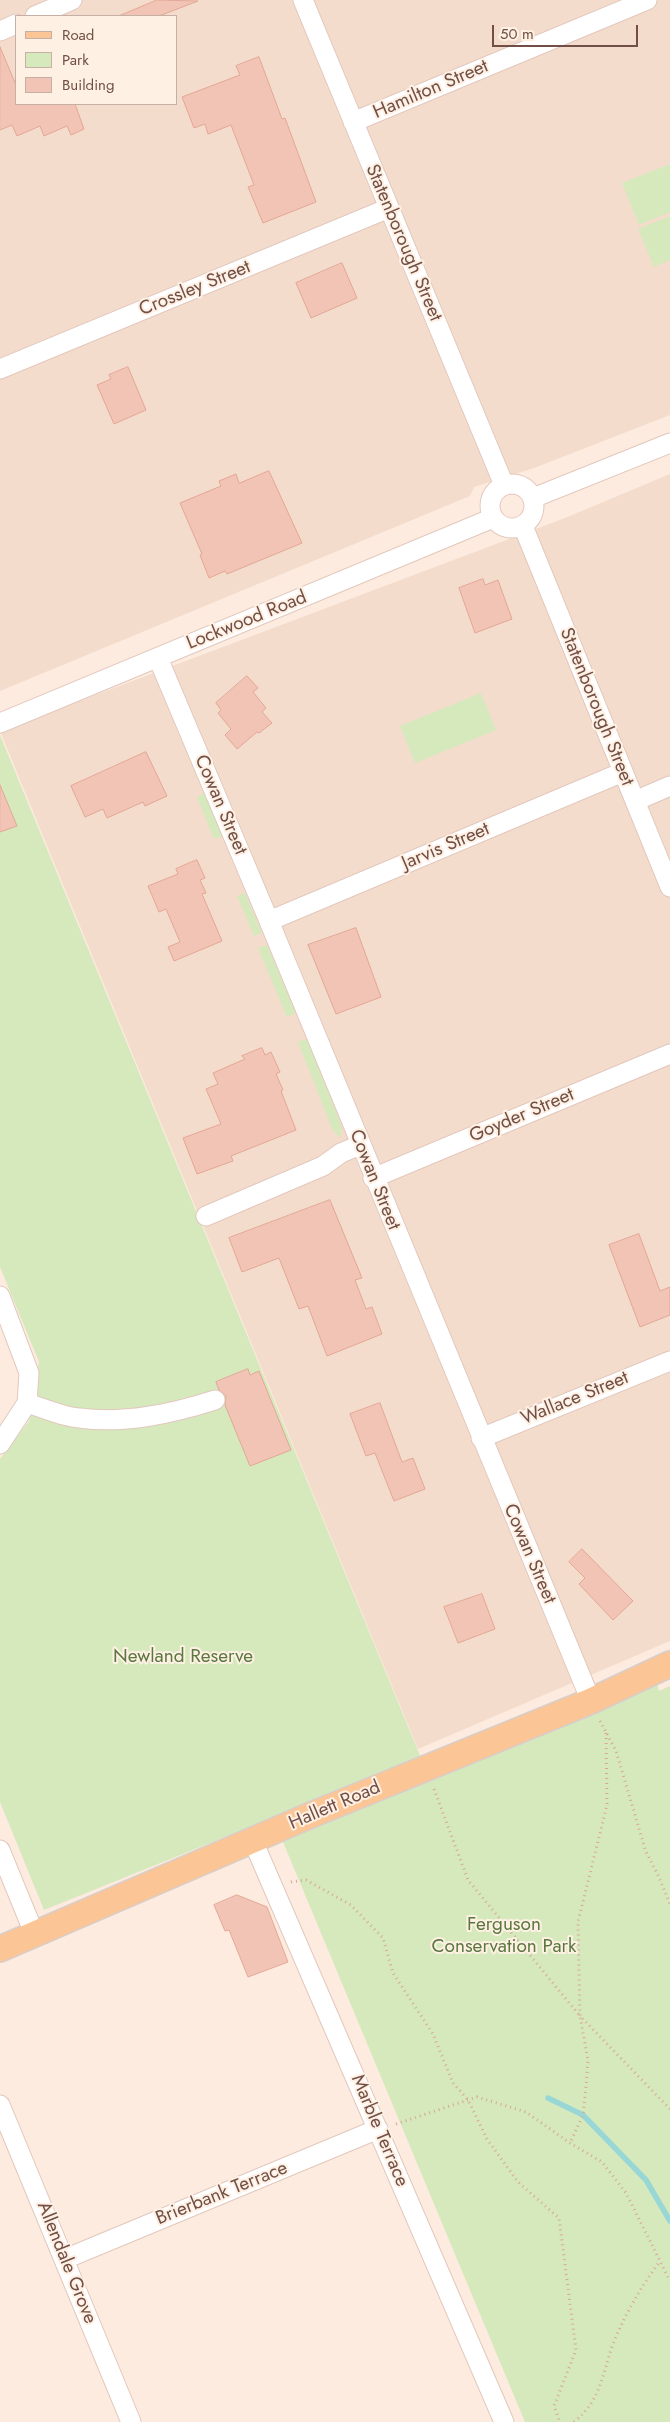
<!DOCTYPE html>
<html>
<head>
<meta charset="utf-8">
<style>
  body { margin:0 }
  #map { position:relative; width:670px; height:2422px; overflow:hidden; background:#fcebde; font-family:Jost,sans-serif }
  canvas { display:block }
  .legend { position:absolute; left:15px; top:15px; width:162px; height:90px; box-sizing:border-box; background:#fff0e4; border:1px solid #c6b0a5; margin:0; padding:6px 9px; list-style:none; font-size:15px; color:#714f46 }
  .legend li { display:flex; align-items:center; gap:10px; height:25px }
  .legend b { width:25px; border:1px solid #c6b0a5 }
  .scale { position:absolute; left:492px; top:25px; width:146px; height:22px; box-sizing:border-box; border:2px solid #714f46; border-top:0; padding-left:6px; font-size:15px; line-height:18px; white-space:nowrap; color:#714f46; -webkit-text-stroke:4px #fff0e4; paint-order:stroke }
</style>
</head>
<body>
<div id="map">
<canvas width="670" height="2422"></canvas>
<ul class="legend">
<li><b style="height:6px;background:#fcc595"></b>Road</li>
<li><b style="height:14px;background:#d6e9bd"></b>Park</li>
<li><b style="height:14px;background:#f1c4b5"></b>Building</li>
</ul>
<div class="scale">50 m</div>
</div>
<script>
const ctx = document.querySelector('canvas').getContext('2d');
ctx.lineJoin = 'round';
function fill(path, color) { ctx.fillStyle = color; ctx.fill(path, 'evenodd'); }
function stroke(path, color, width, dash) { ctx.strokeStyle = color; ctx.lineWidth = width; ctx.lineCap = dash ? 'butt' : 'round'; ctx.setLineDash(dash || []); ctx.stroke(path); }
function drawText(font, color, halo, rows, align = 'center') {
  ctx.font = font + ' Jost,sans-serif'; ctx.lineWidth = 4; ctx.setLineDash([]); ctx.textBaseline = 'middle'; ctx.strokeStyle = halo; ctx.fillStyle = color; for (const [text, x, y, turn = 0] of rows) {
    ctx.save(); ctx.translate(x, y); ctx.rotate((+turn || 0) * Math.PI / 180); ctx.textAlign = isNaN(turn) ? turn : align; if (halo) ctx.strokeText(text, 0, 0); ctx.fillText(text, 0, 0); ctx.restore();
  }
}
fill(new Path2D(`
  M0 0H670V415L534 468 474 487 470 496 0 691ZM16 16H176V104H16Z
  M670 474V1641L418 1749 0 731 565 518Z`), '#f4dccc');
fill(new Path2D(`
  M670 164V212L639 225 622 183Z
  M670 216V260L654 267 638 229Z
  M481 693 496 730 415 763 400 726Z
  M0 735 421 1758 44 1910 0 1802V1459L29 1421 39 1362 0 1267Z
  M205 793 222 836 214 839 197 797Z
  M245 893 262 933 254 936 237 896Z
  M267 945 296 1013 287 1017 258 948Z
  M307 1039 342 1127 340 1138 332 1129 298 1042Z
  M656 1679 659 1691 670 1686V2422H525L283 1842Z`), '#d6e9bd');
stroke(new Path2D(`
  M548 2098 583 2115 646 2180 670 2221`), '#99d7d6', 5.5);
const building = new Path2D(`
  M157 0 198 1 159 16H119Z
  M0 47 16 85V104H75L84 129 71 135 67 126 44 136 40 126 17 136 12 125 0 130Z
  M259 57 282 119 285 118 316 202 263 223 248 187 254 185 231 125 208 134 205 124 194 128 182 97 240 75 236 66Z
  M342 263 357 298 311 318 296 283Z
  M128 367 146 410 114 424 97 385 111 379 109 375Z
  M269 471 302 543 227 574 225 571 209 578 200 555 202 554 180 503 221 486 219 481 236 474 239 483Z
  M483 579 485 585 498 580 512 619 475 633 459 588Z
  M247 676 258 688 253 692 266 708 262 712 272 723 259 733 257 732 237 749 225 735 231 729 218 713 221 710 216 703Z
  M146 752 167 796 145 806 143 802 107 818 103 809 85 817 71 786Z
  M0 785 17 826 0 832Z
  M197 860 205 878 200 880 206 893 202 894 222 941 174 961 168 947 180 942 166 909 159 912 148 886 178 874 176 869Z
  M356 928 381 997 336 1014 308 945Z
  M262 1048 265 1055 271 1052 280 1072 276 1074 283 1090 281 1091 296 1130 231 1156 233 1161 197 1174 183 1138 221 1124 206 1089 218 1084 213 1073 245 1059 242 1056Z
  M330 1200 362 1278 355 1280 366 1309 372 1307 382 1334 327 1356 308 1306 299 1309 279 1258 242 1272 229 1238Z
  M639 1234 660 1291 670 1287V1315L640 1327 609 1245Z
  M248 1369 250 1375 259 1371 291 1450 250 1466 225 1405 226 1396 219 1390 216 1382Z
  M380 1403 402 1462 413 1458 425 1489 394 1501 375 1453 366 1456 350 1414Z
  M582 1549 633 1601 613 1620 579 1584 585 1578 569 1562Z
  M482 1594 495 1629 458 1643 444 1607Z
  M237 1895 267 1907 288 1962 248 1977 229 1930 225 1931 214 1905Z`);
fill(building, '#f1c4b5');
stroke(building, '#e4a796', 1);
const minor = new Path2D(`
  M303 0 504 485
  M35 16 72 0
  M0 31 16 24
  M353 122 647 0
  M0 369 389 208
  M490 506a22 22 0 1 1 44 0a22 22 0 1 1-44 0Z
  M533 498 670 443
  M523 526 670 887
  M158 658 269 921 591 1701
  M0 723 493 518
  M635 801 670 786
  M269 921 623 772
  M373 1178 670 1054
  M206 1216 323 1166 341 1153 360 1145
  M0 1296 29 1373 27 1403 0 1444
  M27 1403C44 1408 62 1417 79 1418 125 1424 171 1414 215 1400
  M481 1438 670 1361
  M253 1841 504 2422
  M0 1850 34 1933
  M0 2105 131 2422
  M65 2259 378 2129`);
const major = new Path2D(`
  M0 1949 311 1815 591 1701 670 1664`);
stroke(minor, '#e2c8bd', 21);
stroke(major, '#d7cecb', 28);
stroke(new Path2D(`
  M600 1721 616 1751 646 1852 658 1875 670 1904
  M606 1733 607 1805 578 1922 580 2016 670 2109
  M434 1789 468 1880 580 2016 588 2060 586 2087 583 2115 570 2143
  M291 1882 306 1880 351 1905 383 1938 393 1973 433 2034 453 2083 468 2100 487 2139 518 2182 559 2218 576 2350 554 2406 560 2422
  M396 2124 477 2097 526 2112 570 2143 602 2162 626 2193 670 2281
  M574 2422C602 2399 602 2374 613 2344 625 2314 641 2287 660 2261`), '#d6a799', 3, [1, 4]);
stroke(minor, '#fff', 19);
stroke(major, '#fcc595', 25);
drawText('19px', '#714f46', '#fff0e4', [
  ["Hamilton Street",431,90,-23],
  ["Statenborough Street",403,243,67],
  ["Crossley Street",195,289,-22],
  ["Lockwood Road",247,621,-22],
  ["Statenborough Street",596,707,68],
  ["Cowan Street",220,805,67],
  ["Jarvis Street",446,847,-23],
  ["Goyder Street",522,1116,-23],
  ["Cowan Street",374,1180,68],
  ["Wallace Street",575,1399,-22],
  ["Cowan Street",529,1554,67],
  ["Hallett Road",335,1806,-23],
  ["Marble Terrace",379,2131,67],
  ["Brierbank Terrace",222,2194,-22],
  ["Allendale Grove",66,2263,68]
]);
drawText('19px', '#59783f', '#fff0e4', [
  ["Newland Reserve",183,1657],
  ["Ferguson",504,1925],
  ["Conservation Park",504,1947]
]);
</script>
</body>
</html>
